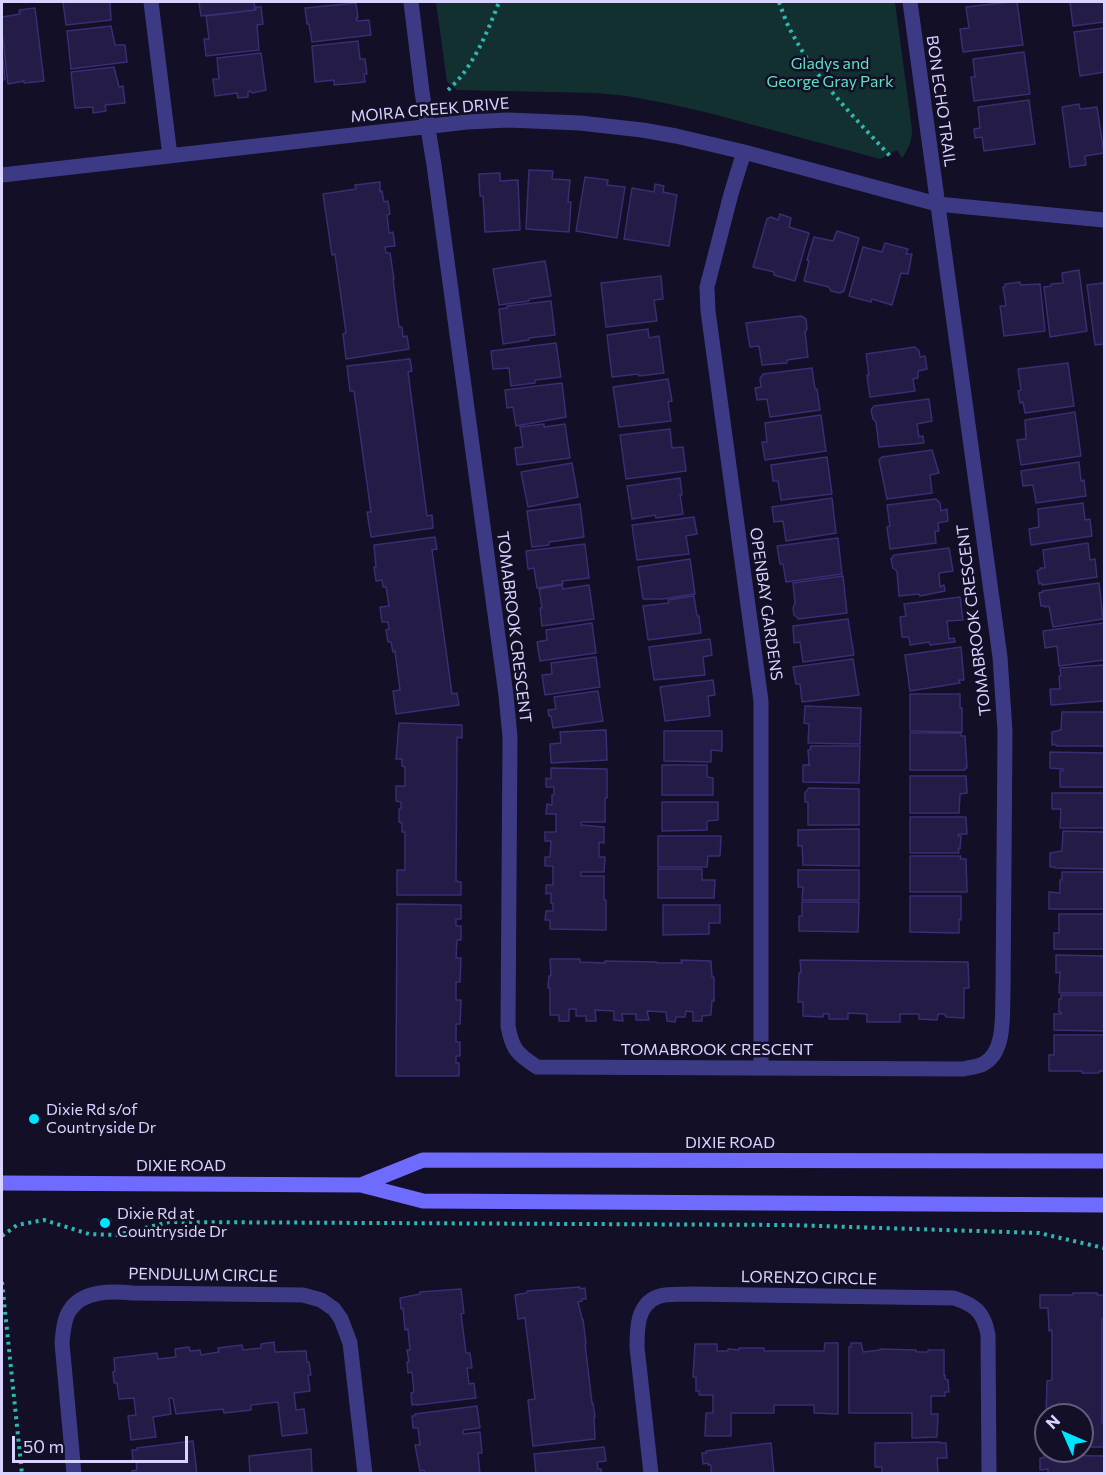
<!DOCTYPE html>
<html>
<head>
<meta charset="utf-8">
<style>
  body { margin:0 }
  #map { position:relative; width:1106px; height:1475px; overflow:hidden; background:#130f26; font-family:Commissioner,sans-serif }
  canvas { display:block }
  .frame { position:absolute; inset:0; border:3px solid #d9d4ff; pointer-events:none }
  .north { position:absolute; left:1034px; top:1403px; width:60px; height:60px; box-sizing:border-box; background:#130f26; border:2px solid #625e7d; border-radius:50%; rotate:315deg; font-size:16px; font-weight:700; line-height:24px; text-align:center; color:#d9d4ff }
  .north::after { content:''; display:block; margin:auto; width:21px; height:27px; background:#00e5ff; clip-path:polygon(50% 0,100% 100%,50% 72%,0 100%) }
  .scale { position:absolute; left:12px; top:1436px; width:176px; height:27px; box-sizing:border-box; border:3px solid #d9d4ff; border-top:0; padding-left:8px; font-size:18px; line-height:21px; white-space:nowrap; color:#d9d4ff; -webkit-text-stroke:4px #130f26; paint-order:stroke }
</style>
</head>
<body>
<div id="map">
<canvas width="1106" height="1475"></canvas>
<div class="frame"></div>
<div class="north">N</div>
<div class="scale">50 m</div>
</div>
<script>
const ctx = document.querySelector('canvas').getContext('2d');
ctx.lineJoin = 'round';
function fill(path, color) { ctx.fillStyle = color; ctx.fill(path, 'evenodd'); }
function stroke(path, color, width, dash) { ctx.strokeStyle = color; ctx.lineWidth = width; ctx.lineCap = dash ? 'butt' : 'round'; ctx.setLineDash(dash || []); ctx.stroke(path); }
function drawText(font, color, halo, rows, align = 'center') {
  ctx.font = font + ' Commissioner,sans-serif'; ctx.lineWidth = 5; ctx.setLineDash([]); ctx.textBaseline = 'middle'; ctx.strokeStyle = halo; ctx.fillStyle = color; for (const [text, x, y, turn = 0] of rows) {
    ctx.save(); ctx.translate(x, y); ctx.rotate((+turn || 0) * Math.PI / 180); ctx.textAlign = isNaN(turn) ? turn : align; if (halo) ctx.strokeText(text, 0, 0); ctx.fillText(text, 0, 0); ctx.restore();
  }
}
fill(new Path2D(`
  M436 2H895L912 129C912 141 909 148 902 158L897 150 880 159 709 113 669 104 627 96 596 93 457 90 447 82Z`), '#12302f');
const building = new Path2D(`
  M63 2H110L111 20 66 25Z
  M199 2H254L255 10 201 16Z
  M1010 2H1017L1023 45 963 52 960 29 969 28 966 7Z
  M1070 2H1104V22L1073 26Z
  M356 3 358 18H356L357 21 369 20 371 35 312 42 309 24H307L305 8Z
  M256 7H261L263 24 257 25 259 50 206 56 204 39H209L206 16 256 10Z
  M35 8 44 81 24 83V81L8 84 2 30V17L20 14 19 10Z
  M111 26 115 45H125L127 62 71 69 67 31Z
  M1104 28V72L1080 76 1074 32Z
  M358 41 360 59H365L367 74H364L365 82 334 85V80L315 82 312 46Z
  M2 49 5 79 2 81Z
  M1024 52 1030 94 974 101 971 77H975L973 59Z
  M261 53 266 90 252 93 250 91 248 92V97L238 98 237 93 215 96 213 79H219L217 58Z
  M114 67 119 87 123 86 125 103 105 105 106 111 93 113V107L75 108 71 72Z
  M1029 100 1035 144 984 151 982 137 975 138 974 129 980 128 978 107Z
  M1079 104 1080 109 1097 107 1104 153 1085 156 1086 165 1070 167 1062 107Z
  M529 170 553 171 552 179 570 180 568 202H571L569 232 526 229Z
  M500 173V181L518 180 520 230 485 232 483 196H480L479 174Z
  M585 177 608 180 607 185 625 187 617 238 576 231Z
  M380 182V192L382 191 384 202 388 201 390 214 387 215 389 233 393 232 395 246 385 247 386 253H390L394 279H393L399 327H402L403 337 407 336 409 349 346 359 343 334 346 333 335 254 332 255 323 194 356 189 355 185Z
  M655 184 664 186 663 192 677 195 669 246 624 239 632 188 654 192Z
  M780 214 791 218 789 227 809 233 795 281 774 275V272L753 267 767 219 771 217 778 220Z
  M837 231 859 238 844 291 840 293 831 291 829 287 804 281 809 261 807 260 814 237 833 241Z
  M885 243 908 249 906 254H912L908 274 901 273 892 305 872 299 871 302 849 296 863 247 882 252Z
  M545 261 551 296 529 299V301L499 305 493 269Z
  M1079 270 1087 331 1050 337 1044 287 1051 286V284L1063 283 1062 273Z
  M661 276 663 299 654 300 657 321 606 327 601 283Z
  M1020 282V285L1040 284 1045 331 1004 336 1000 306H1006L1003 287H1005V284Z
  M1103 283V285L1104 284V344L1095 345 1087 285Z
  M551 301 555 335 529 338V340L503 344 499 309 507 308V306Z
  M801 316 806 319 807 329 805 332 808 357 787 360V363L762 365 759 346 750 347 746 323Z
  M648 329 649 338 659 336 664 373 639 376 638 374 612 377 607 335Z
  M556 343 561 377 535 380V383L511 386 509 368 493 369 491 351Z
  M915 347 919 351 920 357 925 356 927 369 918 371V378L913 379 915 391 870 397 867 375H869L866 354Z
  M410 359 412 371 408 372 427 516 432 515 433 528 371 537 367 512H371L354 391H350L347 366Z
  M1068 363 1074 406 1025 413 1023 402 1020 403 1018 391 1021 390 1018 369Z
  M812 368 815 389H817L820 410 770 417 767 399 757 400 755 388 761 387 760 379 763 374Z
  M668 379 672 401 668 402 671 421 619 427 613 387Z
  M562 383 566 417 516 426 513 407 507 408 505 390Z
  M929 399 932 421 917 424 919 437 923 436 924 443 879 447 876 422 873 419 871 410 874 406Z
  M1075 412 1081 456 1021 465 1017 440 1026 439 1025 420Z
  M821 415 826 451 765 460 762 442H767L765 423Z
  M544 424V427L565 424 570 458 517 465 515 448 523 447 520 427Z
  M670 429 672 448 683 447 686 471 626 479 620 435Z
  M932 450 939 473 930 475 932 493 887 499 879 460 882 457Z
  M827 457 832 494 781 500 778 481H773L771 465Z
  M1079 462 1081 481 1084 480 1086 496 1036 503 1033 485 1023 486 1021 471Z
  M572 463 578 497 528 507 521 472Z
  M680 478 682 495H680L683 514 656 518 655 515 632 519 627 486Z
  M832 498 836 533 786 541 783 521 774 522 772 507Z
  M936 499 940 503 941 511 947 509 948 521 938 523 939 531H935L936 543 890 549 887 527 890 526 887 505Z
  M1083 503 1085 520 1090 519 1092 536 1031 545 1029 529 1039 527 1038 509Z
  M580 504 584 537 549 542V545L532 547 527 511Z
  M694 517 697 534 686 536 689 554 637 560 632 525Z
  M435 537 437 549 432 550 452 694 457 693 459 705 396 714 393 691 400 690 395 651 393 652 391 642H388L386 630 389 629 388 622H382L380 607 389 606 386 587H383L382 580 376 581 374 567H376L374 545Z
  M838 538 842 574 786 582 783 564H780L777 546Z
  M1088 543 1090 560 1095 559 1097 577 1042 585V583L1039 584 1037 571 1040 570V568H1045L1043 550Z
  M585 544 589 578 562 581 563 584 537 588 534 568 528 569 526 551Z
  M949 548 953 571 939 573 940 587 944 585 945 591 920 596 919 594 899 596 897 571 893 568 891 559 894 555Z
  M690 559 695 594 663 599H643L638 567Z
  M843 576 847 613 798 619V618L794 615 793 608 795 603 793 583Z
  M1099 583 1103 619 1053 627 1049 606 1045 607V606H1041L1039 593 1043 592 1042 591Z
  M562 585 563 589 589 585 594 619 542 626 540 608H542L539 589Z
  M694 596 697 616H699L701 633 648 640 643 606 669 603 668 600Z
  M960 597 963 620 947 621 949 639 954 638 955 642 930 645 929 642 910 645 909 637H902L900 617 906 616 904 604Z
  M848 619 854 655 803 662 800 642 794 643 793 626Z
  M592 623 596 653 540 661 537 642 547 640 546 630Z
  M1104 623V660L1059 666 1057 646 1045 648 1043 631Z
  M710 639 712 655 703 657 705 675 654 680 649 647Z
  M961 647 964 680H959L960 683 910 691 905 655Z
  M596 657 600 687 545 695 542 675 552 674 551 663Z
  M853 659 859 695 802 702 800 684H796L793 667Z
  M1104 665V701L1051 705 1050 689H1060L1059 676H1061L1060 668Z
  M713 680 715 695 708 696 710 716 665 721 660 687Z
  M598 691 603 721 553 728 551 716H549L548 710 556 709 554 697Z
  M910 694H960V708H962V732L910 731Z
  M805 706 861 708 860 744 808 743 809 724 804 723Z
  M1062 712H1104V746H1056V744L1052 745V732L1061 730Z
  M399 723 462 725V738L457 737 456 881 461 882V895H397V870H405V832H402V823L399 822V809H401V802L396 801V786H405V767L402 766V759H396Z
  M606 730 607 760 551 763 550 744 561 743 560 732Z
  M664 731H722V751L711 750V762L664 761Z
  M910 733H961V736H965L967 768H965V770H910Z
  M811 746H860L859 783 803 782V765H810L809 764 808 750H810Z
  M1050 752 1104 753V787H1060V771H1063V769L1050 768Z
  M662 765H707V777L713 778V795H662Z
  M551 768 607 769V798H605V822H581V825L604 827V843L599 842V857H605L604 872H581V876H604V900H606V930L550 929V920H545L546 911H553V904L551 903V893L546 894V885H553V866H545V857H550L551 841H545V832H556V814H546L547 804 552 805V795H554V787H546V778L551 779Z
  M910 776H966L967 793 960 794 959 813H910Z
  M809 788 859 789V825H808V802H805V793Z
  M1052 793H1104V828H1060L1061 809H1052Z
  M662 802H718V820L707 821V830L662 831Z
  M910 817H966L967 834H958V836H961L960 849H958L959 853H910Z
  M859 829V866L803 865 802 846H798V830Z
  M1063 831 1104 832V869L1055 868V867H1050V853L1062 851Z
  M658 836H721L720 856H708L707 867H658Z
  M910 856H961L960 859H966L967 892H910Z
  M658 869H702V880H715L714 898H658Z
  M798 870H859V900H802L803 887H798Z
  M1062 872H1104V909H1049V892L1060 893V880H1062Z
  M910 896H961V920L959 919V933L910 932Z
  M802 902H859L858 932 799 931V916H802Z
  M397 904 461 905V919H456V926H461V940H457L456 958H461L460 982H456V1000H461L460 1024H456V1042H460V1056H456V1063H459V1076H396Z
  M663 905H720V923H709V934L663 935Z
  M1059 914H1104V949H1054V933H1059Z
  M1056 955 1104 956V993H1059L1060 972 1056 973Z
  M550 959H580V962L605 963V961L657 962V963H682L681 960 711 961 712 977H714V1001L712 1000 711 1015 702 1016V1021H693V1012L686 1011 685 1017H676L675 1022 667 1021 666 1012 647 1011 649 1020H636V1014H622L623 1021 614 1020V1011L595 1010 596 1021H586V1016H576V1009H569V1021H559V1015H550V988H548L549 976H551Z
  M800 960 968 962 969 988H964V1018L946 1017 945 1014H938L937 1020 919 1019V1014H900V1022H867V1014L848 1013V1019H829V1014H823V1017L803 1016V1002H798L799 973H801Z
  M1061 995H1104V1031L1054 1030V1014H1061V1012H1059V999H1061Z
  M1054 1035H1104V1071H1099V1073H1082V1071H1049V1055H1054Z
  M99 1219H111V1223H99Z
  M580 1287V1289L585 1288 586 1299H582V1301L578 1302 582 1319H583L586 1344H585L592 1403H593L595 1417H594L595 1439 533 1446 528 1400 535 1399 525 1318 518 1319 515 1295 527 1293V1291Z
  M461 1289 464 1313 461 1314 466 1353H470L472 1368H467L469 1384 474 1383 476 1398 417 1405V1404L412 1405 411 1393 414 1392 412 1372 408 1373 407 1362H409L407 1350H410L408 1329 405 1330 403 1308 401 1309 400 1298 420 1294V1292Z
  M1073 1293H1097V1295H1104V1319H1102V1423H1104V1447H1082V1415H1046L1047 1381 1052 1380V1330L1049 1331 1048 1308H1040V1295H1073Z
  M274 1342 275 1352 306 1351 307 1362H309L311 1375H308L310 1391 294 1393 296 1410 304 1409 307 1433 282 1436 278 1402 251 1405V1410L224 1413 223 1409 176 1414 173 1398H169L171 1414 153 1417 156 1437 131 1440 128 1416 136 1415 134 1398 119 1399 117 1383H114L113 1372 115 1371 114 1358 157 1353 158 1359 176 1357 175 1349 189 1347 190 1351 200 1350 201 1355 219 1352 218 1348 242 1345 243 1350 261 1348V1344Z
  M825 1343H838V1414L814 1413V1405H774V1413H731V1436H705L706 1413H713V1395H699V1391H696V1377H693L695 1344H717V1351H728V1349L739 1350V1348H764V1351H824Z
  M851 1343H861L863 1352 880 1350V1349L916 1350V1352H928V1350H944V1375H945V1379L948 1380 949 1392H945V1396H931V1414H938L937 1437 912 1438V1413H849V1347H851Z
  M477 1406 480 1428 463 1430V1434L480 1432 482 1453H478L480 1474H425L424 1470 420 1471 415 1445H420L418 1428H413L412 1416H415V1414Z
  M1039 1433H1046V1447H1039Z
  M193 1441 197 1474H133L132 1471 137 1470 136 1461H133L132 1450H137V1448Z
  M940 1442V1443H946L947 1458H937L938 1474H882V1467H875V1443Z
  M771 1443 774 1474H711V1465H708V1463L703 1464 702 1453H706V1451Z
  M604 1447 606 1461 597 1462 598 1469H601L602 1474H536L534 1454Z
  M311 1449 312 1474H250L249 1456Z
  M1044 1455 1104 1456V1474H1048V1469L1040 1470V1458H1044Z`);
fill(building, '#241b47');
stroke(building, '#3b2d73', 1.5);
stroke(new Path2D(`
  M779 2C783 13 787 25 793 35 818 82 856 119 891 157
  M448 90C473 68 487 33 499 2
  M2 1236 17 1225 44 1220 89 1234 117 1235 169 1222 788 1225 1039 1233 1104 1248
  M2 1282 22 1474`), '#2fb8b0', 4, [3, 4.5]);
stroke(new Path2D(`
  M151 2 170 156
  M411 2 422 92 434 165 506 695 510 737 508 1026C512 1049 517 1054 537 1067L964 1069C970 1067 978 1067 983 1064 1006 1052 1002 1015 1003 993L1005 731 1000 657 910 2
  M744 152 731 194 707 287 708 311 761 701V1068
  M2 175 467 122 508 120 580 123 642 130 676 136 744 152 937 204 1104 220
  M74 1474 62 1343C63 1332 64 1318 70 1310 83 1290 112 1291 133 1293L303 1295 321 1300 334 1309 341 1319 350 1343 365 1474
  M651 1474 637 1347C637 1329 637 1305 657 1297 667 1293 680 1295 690 1294L954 1298C975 1305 984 1312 988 1335L989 1474`), '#3d3a85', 15);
stroke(new Path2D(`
  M2 1183 361 1185 423 1201 1104 1205
  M361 1185 423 1160 1104 1161`), '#6f6bff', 15);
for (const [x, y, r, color] of [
  [34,1119,6,"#00e5ff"],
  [105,1223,6,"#00e5ff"]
]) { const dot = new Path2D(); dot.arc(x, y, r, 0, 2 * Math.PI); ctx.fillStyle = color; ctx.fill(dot); stroke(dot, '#130f26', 2); }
drawText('16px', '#5fe0c0', '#130f26', [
  ["Gladys and",830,64],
  ["George Gray Park",830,82]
]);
drawText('16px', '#d9d4ff', '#130f26', [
  ["BON ECHO TRAIL",941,101,82],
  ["MOIRA CREEK DRIVE",430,110,-5],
  ["OPENBAY GARDENS",766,604,82],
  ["TOMABROOK CRESCENT",974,620,-97],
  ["TOMABROOK CRESCENT",514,627,83],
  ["TOMABROOK CRESCENT",717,1050],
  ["DIXIE ROAD",730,1143],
  ["DIXIE ROAD",181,1166],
  ["PENDULUM CIRCLE",203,1275,1],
  ["LORENZO CIRCLE",809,1278,1]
]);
drawText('16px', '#d9d4ff', '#130f26', [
  ["Dixie Rd s/of",46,1110],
  ["Countryside Dr",46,1128],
  ["Dixie Rd at",117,1214],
  ["Countryside Dr",117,1232]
], 'left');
</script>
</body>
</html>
